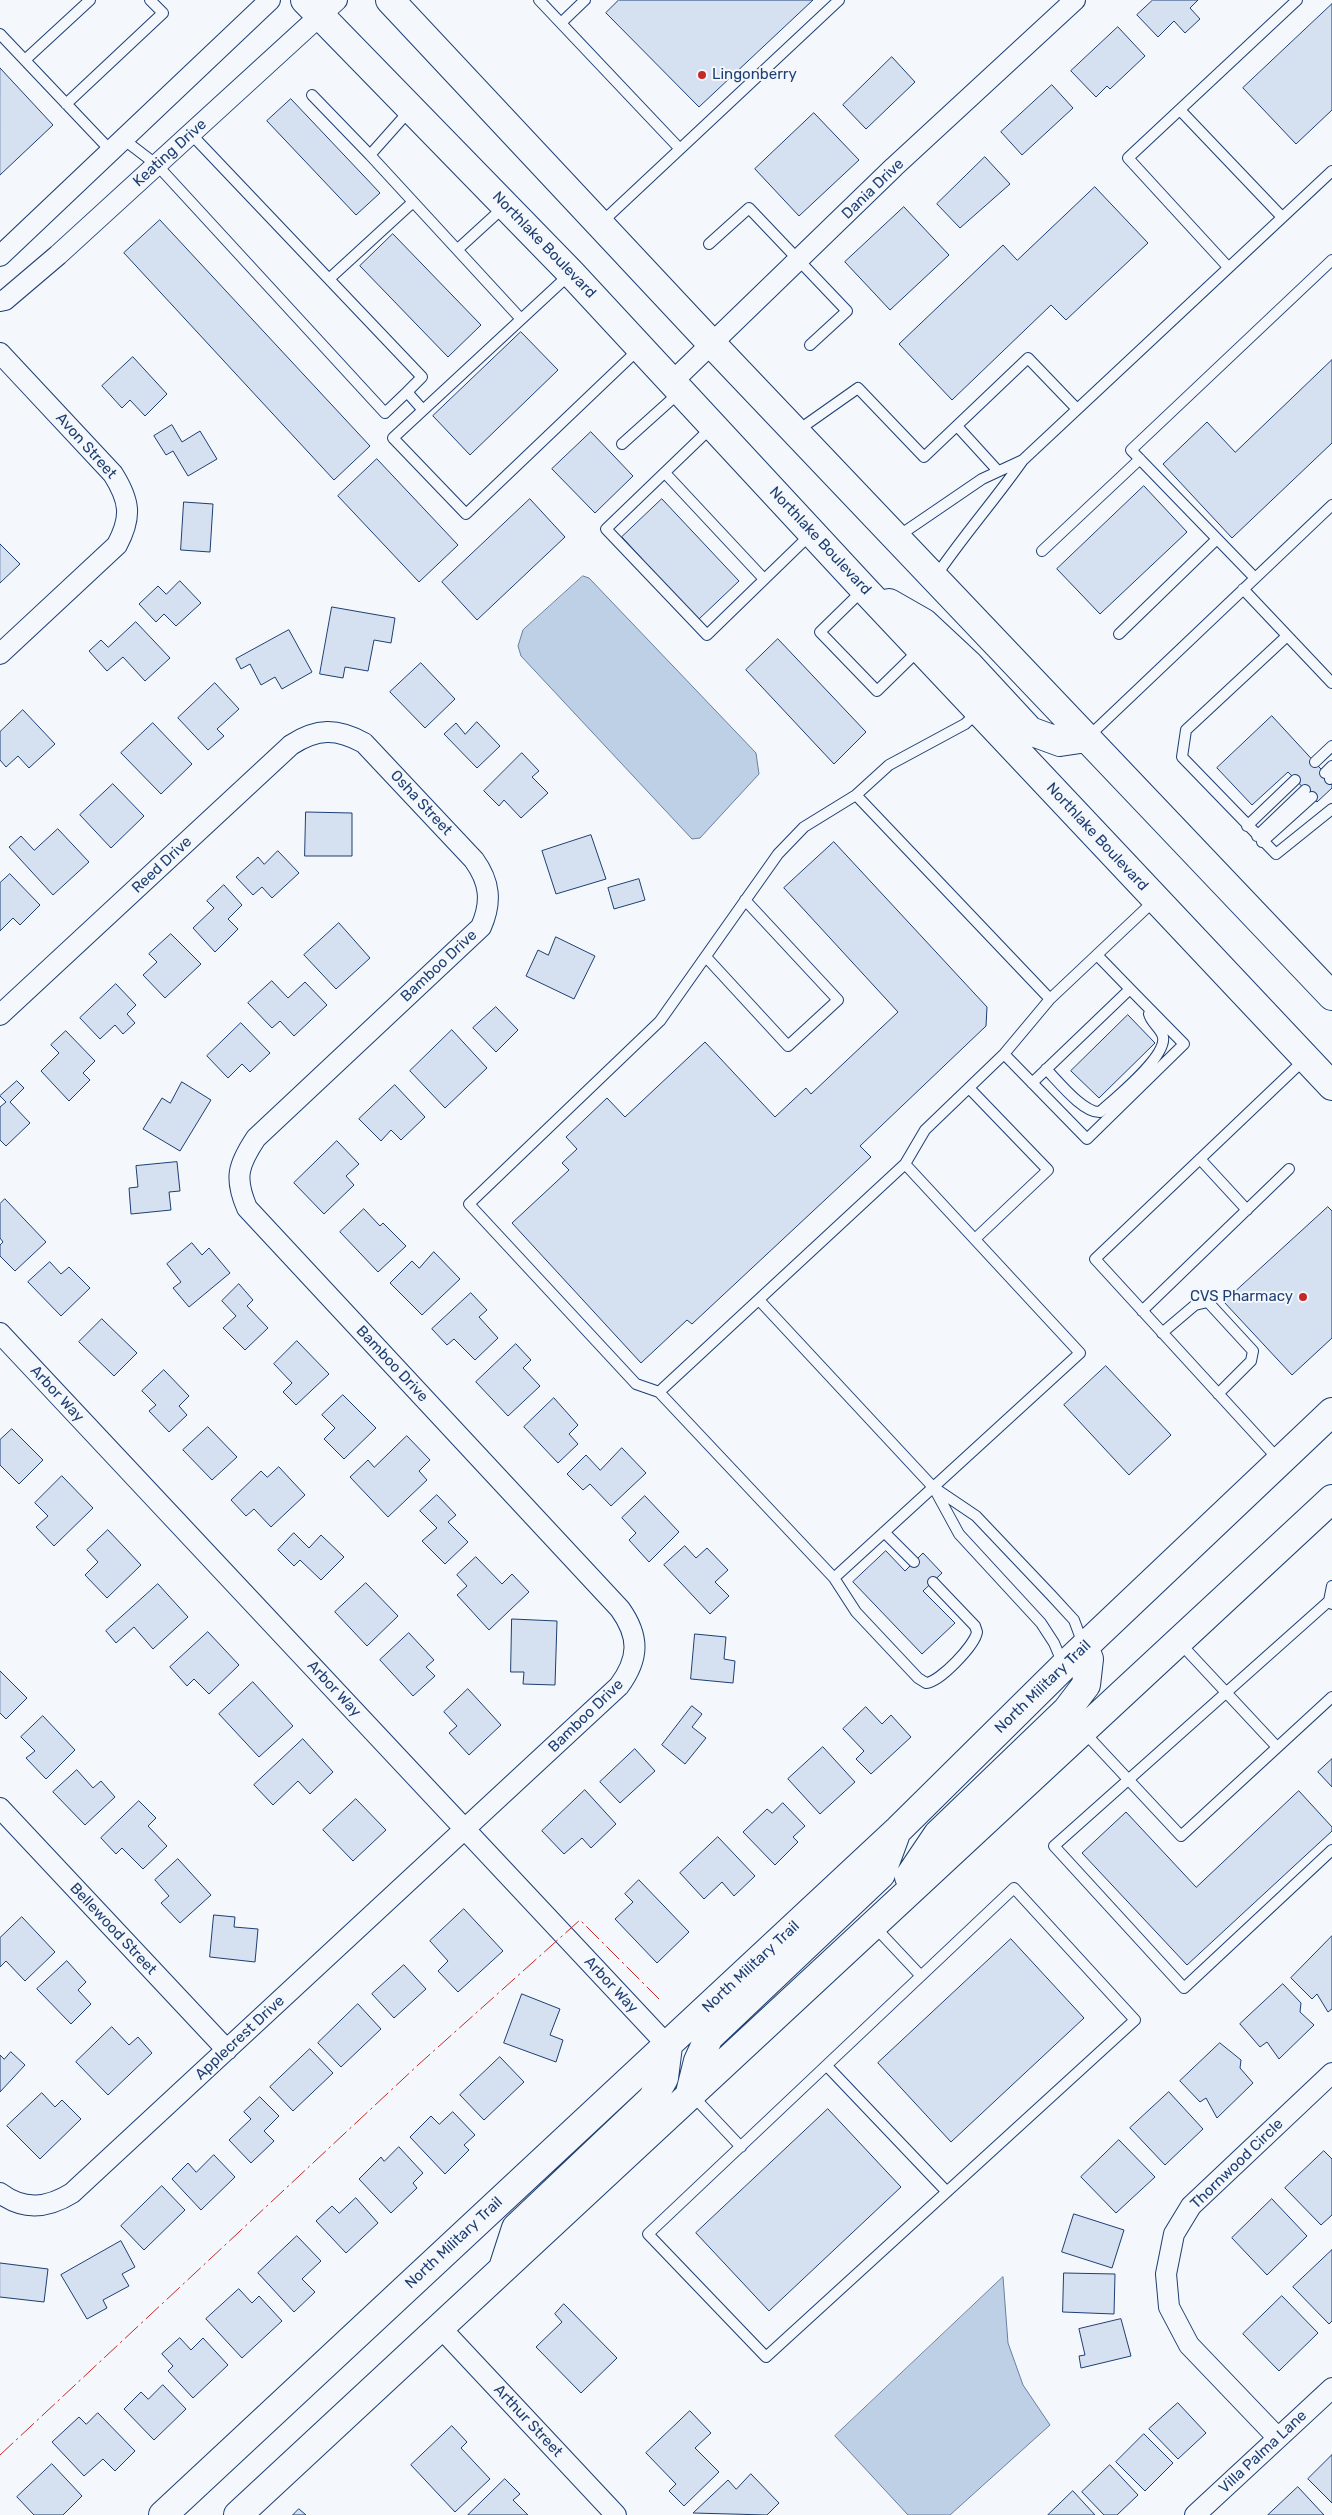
<!DOCTYPE html>
<html>
<head>
<meta charset="utf-8">
<style>
  body { margin:0 }
  canvas { display:block; background:#f4f7fb }
</style>
</head>
<body>
<canvas width="1332" height="2515"></canvas>
<script>
const ctx = document.querySelector('canvas').getContext('2d');
ctx.lineJoin = 'round';
function fill(path, color) { ctx.fillStyle = color; ctx.fill(path, 'evenodd'); }
function stroke(path, color, width, dash) { ctx.strokeStyle = color; ctx.lineWidth = width; ctx.lineCap = dash ? 'butt' : 'round'; ctx.setLineDash(dash || []); ctx.stroke(path); }
function drawText(font, color, halo, rows, align = 'center') {
  ctx.font = font + ' Rubik,sans-serif'; ctx.lineWidth = 4; ctx.setLineDash([]); ctx.textBaseline = 'middle'; ctx.strokeStyle = halo; ctx.fillStyle = color; for (const [text, x, y, turn = 0] of rows) {
    ctx.save(); ctx.translate(x, y); ctx.rotate((+turn || 0) * Math.PI / 180); ctx.textAlign = isNaN(turn) ? turn : align; if (halo) ctx.strokeText(text, 0, 0); ctx.fillText(text, 0, 0); ctx.restore();
  }
}
const water = new Path2D(`
  M583 576 589 578 756 753 759 774 700 838 692 839 521 656 518 646 523 630Z
  M1003 2277 1008 2343 1023 2385 1050 2425 950 2515H908L835 2436Z`);
fill(water, '#bed0e5');
stroke(water, '#687fa3', 1);
const building = new Path2D(`
  M619 0H813L699 107 606 13Z
  M1153 0H1198L1190 8 1200 19 1185 33 1174 21 1158 37 1137 15Z
  M1332 4V110L1296 144 1243 88Z
  M1118 27 1145 56 1110 89 1107 86 1096 97 1071 71Z
  M892 57 915 82 866 129 843 105Z
  M0 68 53 125 0 175Z
  M1052 85 1073 108 1022 155 1001 132Z
  M291 99 380 193 356 215 267 121Z
  M814 113 859 160 799 216 755 169Z
  M985 157 1010 184 960 228 937 204Z
  M1095 187 1148 243 1066 320 1051 305 952 400 899 344 1003 245 1017 260Z
  M904 207 949 255 890 310 845 262Z
  M160 220 370 446 334 480 124 253Z
  M393 234 481 325 448 357 360 266Z
  M521 332 558 370 470 455 433 416Z
  M133 357 167 394 145 416 130 400 122 408 102 386Z
  M1332 360V443L1232 538 1163 464 1207 422 1235 452Z
  M172 425 182 442 200 431 217 459 188 476 173 451 166 455 154 436Z
  M591 432 633 476 595 513 552 469Z
  M377 459 458 545 419 582 338 496Z
  M1144 486 1187 532 1100 614 1057 569Z
  M530 499 565 537 477 620 442 582Z
  M662 499 739 581 698 620 622 537Z
  M184 502 213 504 210 552 181 550Z
  M0 544 20 564 0 583Z
  M180 581 201 603 176 626 164 614 156 622 139 604 158 586 166 594Z
  M332 607 395 618 391 643 374 640 368 671 345 667 343 678 320 674Z
  M136 622 170 658 145 681 123 657 107 671 89 651 101 640 108 647Z
  M289 630 312 672 282 689 275 677 261 685 250 664 241 669 236 659Z
  M778 639 866 732 834 764 746 670Z
  M421 663 455 699 425 728 390 692Z
  M215 683 239 709 217 729 224 736 208 750 178 718Z
  M23 710 55 744 29 768 18 756 6 767 0 760V732Z
  M1272 716 1332 781V788L1317 802 1288 772 1252 805 1217 768Z
  M477 722 500 746 477 768 444 734 456 723 465 734Z
  M153 723 192 764 161 794 121 753Z
  M522 753 539 771 532 777 548 793 521 818 504 800 499 806 484 791Z
  M113 784 144 816 111 848 80 815Z
  M306 812 352 813V856H305Z
  M58 829 89 862 53 895 9 847 21 836 34 850Z
  M591 835 606 879 556 894 542 851Z
  M834 842 987 1007 986 1026 860 1146 871 1157 692 1324 687 1320 641 1363 512 1223 569 1170 562 1163 577 1149 566 1137 607 1098 625 1117 705 1042 775 1117 806 1088 811 1094 898 1012 784 888Z
  M278 851 299 873 272 898 262 887 253 895 236 877 258 857 264 864Z
  M10 874 40 905 20 925 13 918 0 931V883Z
  M639 879 645 900 614 909 608 888Z
  M224 885 242 905 228 919 238 929 215 952 193 928 214 908 207 901Z
  M339 923 370 958 336 989 304 955Z
  M171 934 201 964 165 998 143 975 157 962 149 954Z
  M556 937 595 956 574 999 526 976 538 950 548 955Z
  M272 981 288 998 305 982 327 1005 294 1036 280 1021 272 1028 248 1003Z
  M116 984 136 1005 127 1014 135 1023 123 1034 115 1025 100 1039 80 1018Z
  M496 1007 518 1030 496 1052 473 1028Z
  M1128 1015 1155 1043 1099 1098 1071 1071Z
  M241 1023 270 1053 250 1072 242 1064 228 1078 207 1056Z
  M452 1030 487 1068 445 1108 410 1071Z
  M66 1031 95 1061 83 1073 90 1080 69 1101 41 1071 59 1053 51 1045Z
  M17 1081 24 1088 10 1102 30 1123 6 1146 0 1140V1107L6 1102 0 1096Z
  M182 1082 211 1100 180 1151 143 1129 162 1098 170 1103Z
  M395 1085 425 1117 401 1140 391 1130 381 1141 359 1119Z
  M337 1141 359 1164 346 1176 354 1185 324 1214 294 1183Z
  M177 1162 180 1191 169 1192 171 1210 131 1214 129 1188 138 1187 136 1166Z
  M5 1199 46 1242 15 1271 0 1256V1245L3 1242 0 1238V1204Z
  M1328 1207 1332 1211V1338L1292 1375 1224 1302Z
  M364 1209 380 1226 383 1223 406 1246 378 1272 340 1232Z
  M192 1243 202 1255 209 1248 230 1273 189 1307 173 1288 181 1282 167 1264Z
  M434 1252 460 1279 422 1315 390 1283 412 1261 419 1268Z
  M50 1262 61 1274 69 1267 90 1288 61 1316 28 1282Z
  M239 1284 253 1300 247 1306 268 1328 245 1350 223 1328 236 1316 222 1301Z
  M471 1293 487 1310 479 1317 498 1338 475 1360 454 1339 447 1345 432 1329Z
  M102 1319 137 1353 114 1376 79 1342Z
  M297 1341 329 1374 296 1405 283 1392 292 1383 274 1364Z
  M516 1344 531 1360 523 1368 540 1386 508 1416 476 1382Z
  M1106 1366 1171 1435 1129 1475 1064 1405Z
  M164 1370 189 1396 179 1406 187 1415 169 1432 149 1411 156 1405 142 1391Z
  M343 1395 376 1428 344 1459 324 1439 335 1428 322 1415Z
  M554 1398 578 1425 569 1434 578 1444 558 1463 524 1427Z
  M208 1427 237 1457 212 1480 183 1450Z
  M12 1429 43 1460 19 1484 0 1465V1440Z
  M407 1436 430 1460 419 1471 427 1480 388 1517 350 1477 368 1460 374 1467Z
  M622 1448 646 1473 611 1506 590 1484 583 1490 567 1474 586 1455 600 1470Z
  M279 1467 305 1495 271 1527 254 1509 246 1516 231 1500 261 1471 267 1477Z
  M62 1476 93 1508 54 1546 36 1527 48 1516 35 1503Z
  M437 1495 456 1515 448 1522 468 1542 445 1564 422 1541 437 1528 420 1511Z
  M645 1496 679 1532 649 1562 629 1540 636 1533 622 1518Z
  M108 1530 141 1565 107 1598 85 1575 98 1562 87 1550Z
  M294 1533 309 1548 321 1535 344 1557 321 1580 300 1560 294 1566 278 1550Z
  M685 1546 696 1558 707 1548 728 1570 715 1582 729 1596 710 1614 664 1565Z
  M886 1551 905 1571 923 1553 942 1573 923 1591 955 1623 922 1654 853 1582Z
  M476 1557 502 1584 512 1574 529 1592 489 1630 457 1595 467 1586 457 1575Z
  M366 1583 398 1616 367 1646 335 1612Z
  M158 1584 188 1617 153 1649 134 1627 116 1643 106 1631Z
  M512 1619 557 1621 555 1685 523 1684 524 1672H511Z
  M208 1632 239 1665 209 1694 194 1679 187 1686 170 1667Z
  M409 1633 434 1660 426 1667 435 1676 413 1696 380 1660Z
  M695 1634 726 1637 724 1659 735 1661 733 1683 691 1679Z
  M0 1671 27 1698 6 1719 0 1713Z
  M253 1682 293 1726 259 1757 219 1714Z
  M468 1689 501 1725 469 1755 449 1733 457 1726 444 1712Z
  M692 1706 702 1714 692 1727 706 1738 685 1764 662 1745Z
  M866 1707 882 1724 891 1715 911 1737 871 1774 856 1759 864 1751 843 1729Z
  M43 1716 75 1750 46 1779 26 1758 35 1751 21 1737Z
  M303 1739 333 1772 310 1794 298 1781 273 1805 254 1785Z
  M823 1747 855 1782 820 1814 788 1779Z
  M635 1749 655 1771 620 1803 600 1782Z
  M1332 1759V1787L1318 1772Z
  M77 1770 93 1788 101 1781 115 1797 85 1825 53 1792Z
  M585 1790 616 1824 591 1848 582 1838 564 1854 542 1831Z
  M1299 1791 1332 1827V1831L1187 1965 1082 1853 1126 1812 1196 1887Z
  M356 1799 386 1830 353 1861 323 1830Z
  M139 1801 156 1818 148 1826 167 1846 143 1869 122 1848 116 1854 101 1838Z
  M783 1803 805 1826 793 1837 798 1842 775 1865 743 1832 767 1809 772 1813Z
  M718 1837 755 1876 734 1896 722 1882 704 1899 680 1873Z
  M178 1859 211 1895 180 1923 161 1903 169 1896 155 1880Z
  M639 1880 689 1932 657 1963 615 1919 633 1902 625 1894Z
  M464 1909 503 1951 458 1992 438 1971 448 1961 430 1941Z
  M214 1915 235 1917 234 1927 258 1929 255 1962 210 1957Z
  M22 1917 55 1952 25 1981 6 1961 0 1967V1938Z
  M1332 1936V2009L1328 2012 1317 1994 1312 1999 1291 1978Z
  M1011 1939 1084 2018 951 2142 878 2063Z
  M67 1961 86 1982 78 1990 91 2004 71 2024 37 1989Z
  M404 1965 426 1989 394 2018 372 1994Z
  M1283 1984 1301 2003 1300 2012 1314 2025 1279 2059 1267 2042 1260 2047 1240 2024Z
  M522 1994 560 2009 550 2035 563 2040 556 2062 504 2043Z
  M358 2004 381 2029 341 2067 318 2043Z
  M112 2027 129 2045 138 2037 152 2053 108 2095 76 2062Z
  M1220 2043 1241 2060 1240 2068 1253 2083 1217 2118 1206 2098 1200 2102 1180 2081Z
  M310 2049 333 2073 293 2111 270 2087Z
  M11 2052 25 2065 0 2092V2055L4 2059Z
  M500 2057 524 2082 484 2120 460 2095Z
  M1169 2092 1203 2129 1165 2165 1130 2128Z
  M42 2093 55 2107 62 2100 81 2119 40 2159 7 2126Z
  M260 2097 279 2116 264 2131 274 2141 251 2163 229 2140 251 2119 244 2112Z
  M828 2109 901 2187 769 2311 696 2233Z
  M453 2112 475 2135 464 2145 469 2150 445 2174 410 2137 431 2116 439 2124Z
  M1119 2140 1155 2177 1116 2213 1081 2177Z
  M399 2147 423 2173 413 2183 417 2188 391 2213 359 2179 381 2157 384 2161Z
  M1324 2151 1332 2159V2215L1321 2225 1285 2188Z
  M214 2155 235 2177 201 2210 172 2179 188 2163 196 2172Z
  M162 2186 185 2210 144 2250 121 2226Z
  M356 2198 378 2223 346 2253 316 2221 332 2206 339 2213Z
  M1272 2199 1307 2236 1267 2275 1232 2238Z
  M1074 2214 1124 2230 1112 2268 1062 2252Z
  M297 2236 321 2261 302 2279 315 2292 294 2312 258 2273Z
  M121 2241 135 2267 122 2274 129 2286 103 2300 107 2308 87 2319 61 2275Z
  M1332 2250V2321L1329 2324 1293 2287Z
  M0 2263 48 2269 44 2302 0 2297Z
  M1064 2273 1115 2274 1114 2314 1063 2312Z
  M239 2289 252 2303 259 2296 282 2321 242 2358 206 2319Z
  M1282 2296 1318 2333 1279 2371 1243 2334Z
  M564 2304 617 2358 581 2393 536 2347 562 2322 555 2314Z
  M1121 2319 1131 2356 1081 2368 1079 2356 1085 2355 1079 2329Z
  M180 2338 191 2350 203 2338 228 2365 193 2398 168 2371 173 2366 162 2354Z
  M163 2385 186 2409 154 2440 124 2409 141 2392 148 2399Z
  M1178 2403 1206 2433 1178 2459 1149 2429Z
  M690 2411 711 2433 695 2448 719 2472 684 2506 669 2491 676 2484 646 2453Z
  M98 2413 135 2451 115 2471 103 2459 84 2476 52 2442 79 2417 86 2424Z
  M452 2426 467 2442 461 2448 490 2479 455 2512 411 2465Z
  M1144 2434 1173 2463 1145 2491 1116 2462Z
  M1332 2455V2503L1308 2479Z
  M52 2464 82 2496 63 2515H34L17 2497Z
  M1110 2465 1138 2495 1117 2515H1104L1082 2492Z
  M751 2474 779 2503 767 2515 693 2513 728 2480 736 2489Z
  M505 2479 520 2494 513 2500 528 2515H468Z
  M1298 2487 1324 2515H1268Z
  M1073 2491 1095 2515H1048Z
  M299 2509 306 2515H293Z`);
fill(building, '#d5e0f0');
stroke(building, '#1d3f73', 1);
const lane = new Path2D(`
  M539 0 680 149
  M561 23 585 0
  M0 34 111 151
  M25 60 90 0
  M312 95 370 155
  M66 104 163 13 150 0
  M410 110 370 155 521 319
  M1180 110 1282 217
  M191 134 422 377 407 392
  M123 139 157 165 385 413 407 392 422 409
  M601 223 839 0
  M709 244 749 208 847 311 810 345
  M458 249 505 206
  M1228 267 1128 158 1297 0
  M570 274 393 438 466 514 640 348
  M329 279 413 202
  M713 426 606 529 707 635 812 533
  M957 426 998 471
  M797 431 858 388 924 457 1028 358 1077 409
  M622 444 681 391
  M665 473 764 579
  M897 537 982 479 1023 460
  M1042 551 1140 459
  M936 576C963 536 995 500 1023 460L1332 171
  M1255 578 1131 450 1332 260
  M864 589 820 632 877 691 920 649
  M1243 589 1332 683
  M1119 634 1217 539
  M1287 636 1186 730 1182 757 1276 854 1332 809
  M1088 737 1332 505
  M1315 762 1332 746
  M1325 773 1332 766
  M1330 779 1332 778
  M856 795 1050 999
  M1247 826 1295 780
  M1257 836 1305 790
  M1262 842 1312 797
  M1097 955 1130 989
  M706 957 788 1046 838 1000 745 900
  M1004 1054 1087 1139 1184 1044 1130 989 1032 1083
  M1046 1069C1058 1081 1083 1113 1100 1112 1114 1099 1167 1057 1163 1037 1161 1028 1151 1023 1149 1014
  M969 1088 1048 1170 975 1239
  M1200 1159 1247 1210
  M905 1164 1080 1353 834 1578 659 1392 905 1164 925 1130 1004 1054 1050 999 1156 899
  M759 1300 933 1487 976 1516 1051 1595 1074 1620 1083 1644
  M1142 1311 1289 1169
  M1162 1333 1195 1305 1208 1302 1253 1351 1251 1361 1218 1394
  M659 1392 636 1384 469 1204 660 1021 778 854 804 827 856 795 889 765 965 724 978 712
  M1279 1460 1095 1259 1305 1059
  M935 1490 959 1534 1041 1623 1054 1643 1063 1664
  M884 1532 914 1562
  M834 1578 856 1612 918 1678 926 1683C940 1682 975 1645 977 1632L975 1626 933 1582
  M1329 1601 1332 1586
  M1332 1604 1329 1601 1054 1846 1184 1988 1332 1850
  M1179 1642 1277 1747
  M1083 1731 1181 1836 1332 1697
  M1014 1888 1135 2020 766 2357 648 2234Z
  M874 1926 921 1976
  M827 2066 947 2192
  M692 2095 741 2147`);
const street = new Path2D(`
  M0 256 270 0
  M0 301 5 300 58 255 337 0
  M0 353 113 474C130 501 132 517 117 545L0 654
  M673 381 894 167 1075 0
  M0 1015 291 745C317 728 337 728 364 743L474 860C490 882 492 902 481 927L256 1138C238 1165 234 1178 247 1208L620 1609C640 1637 639 1659 619 1686L72 2193C48 2208 24 2211 0 2193
  M0 1333 668 2046
  M0 1808 227 2050
  M439 2326 616 2515
  M1278 2438 1189 2345 1169 2307 1166 2274 1174 2234 1191 2206 1332 2073
  M1195 2515 1332 2388`);
const secondary = new Path2D(`
  M305 0 571 273 864 589 1332 1086
  M390 0 712 344 1332 996
  M889 603 924 623 969 665 1030 731 1060 742 1087 738
  M909 1877 938 1834 1067 1710 1086 1685 1089 1659 1084 1647
  M690 2093 698 2061 709 2037 881 1874 895 1836
  M504 2265 516 2228 652 2099 664 2078 668 2046
  M163 2515 898 1830 1064 1666 1332 1412
  M238 2515 1332 1499`);
stroke(lane, '#1d3f73', 12);
stroke(street, '#1d3f73', 22);
stroke(secondary, '#1d3f73', 30);
stroke(lane, '#f4f7fb', 10);
stroke(street, '#f4f7fb', 20);
stroke(secondary, '#f4f7fb', 28);
stroke(new Path2D(`
  M0 2455 418 2065 580 1920 659 1999`), '#c62828', 1, [18, 4, 2.5, 4]);
for (const [x, y, r, color] of [
  [702,75,5,"#c62828"],
  [1303,1297,5,"#c62828"]
]) { const dot = new Path2D(); dot.arc(x, y, r, 0, 2 * Math.PI); ctx.fillStyle = color; ctx.fill(dot); stroke(dot, '#f4f7fb', 2); }
drawText('15px', '#1d3f73', '#f4f7fb', [
  ["Lingonberry",712,75],
  ["CVS Pharmacy",1293,1297,"right"]
], 'left');
drawText('15px', '#1d3f73', '#f4f7fb', [
  ["Keating Drive",170,153,-42],
  ["Dania Drive",873,189,-44],
  ["Northlake Boulevard",544,245,46],
  ["Avon Street",86,446,48],
  ["Northlake Boulevard",820,541,47],
  ["Osha Street",421,803,47],
  ["Northlake Boulevard",1097,837,47],
  ["Reed Drive",162,865,-43],
  ["Bamboo Drive",439,966,-43],
  ["Bamboo Drive",392,1364,47],
  ["Arbor Way",57,1394,47],
  ["North Military Trail",1043,1687,-44],
  ["Arbor Way",334,1689,47],
  ["Bamboo Drive",586,1716,-44],
  ["Bellewood Street",113,1929,47],
  ["North Military Trail",751,1967,-43],
  ["Arbor Way",611,1985,47],
  ["Applecrest Drive",240,2038,-43],
  ["Thornwood Circle",1237,2164,-44],
  ["North Military Trail",454,2243,-43],
  ["Arthur Street",528,2421,47],
  ["Villa Palma Lane",1263,2452,-43]
]);
</script>
</body>
</html>
